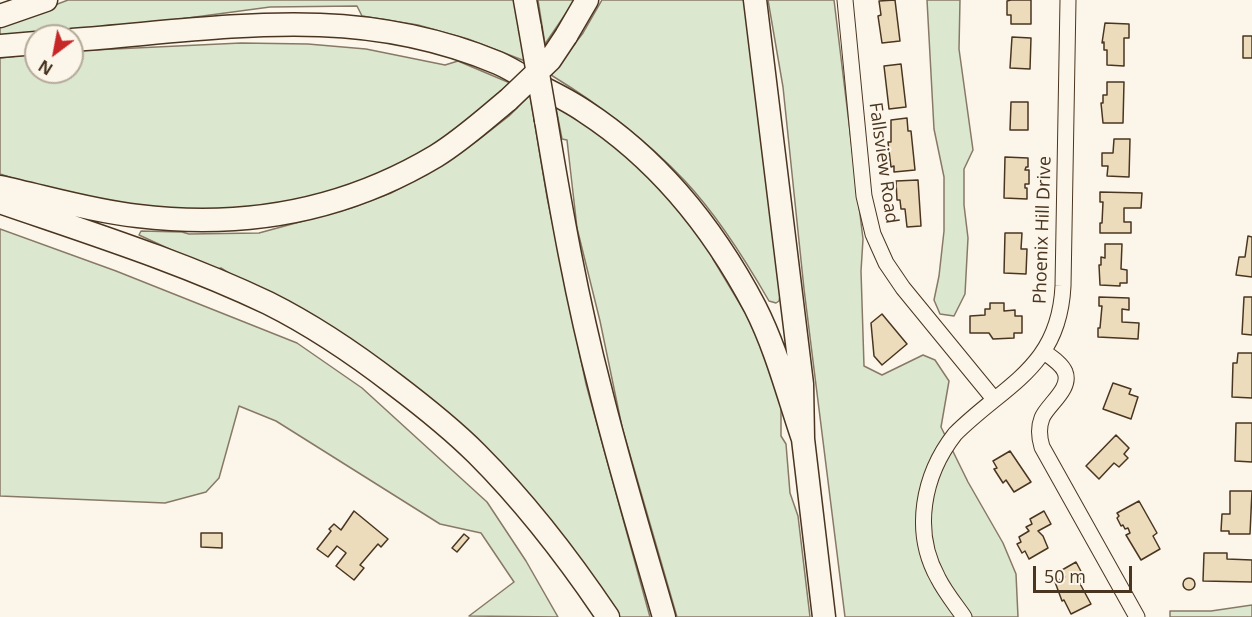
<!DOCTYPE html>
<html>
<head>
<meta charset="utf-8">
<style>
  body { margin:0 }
  #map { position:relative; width:1252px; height:617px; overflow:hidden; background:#fbf6e9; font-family:"Open Sans",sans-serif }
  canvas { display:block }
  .north { position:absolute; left:24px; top:24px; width:60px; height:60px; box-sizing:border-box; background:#fbf6e9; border:2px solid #b4a999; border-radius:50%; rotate:212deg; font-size:16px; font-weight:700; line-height:24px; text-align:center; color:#4a3520 }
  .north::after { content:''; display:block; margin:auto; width:21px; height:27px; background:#c62828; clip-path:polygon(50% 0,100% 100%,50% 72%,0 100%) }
  .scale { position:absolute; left:1033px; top:566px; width:99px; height:27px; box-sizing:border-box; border:3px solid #4a3520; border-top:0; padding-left:8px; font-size:18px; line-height:21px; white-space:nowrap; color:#4a3520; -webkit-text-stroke:4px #fbf6e9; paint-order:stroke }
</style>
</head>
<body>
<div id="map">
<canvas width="1252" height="617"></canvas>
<div class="north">N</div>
<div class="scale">50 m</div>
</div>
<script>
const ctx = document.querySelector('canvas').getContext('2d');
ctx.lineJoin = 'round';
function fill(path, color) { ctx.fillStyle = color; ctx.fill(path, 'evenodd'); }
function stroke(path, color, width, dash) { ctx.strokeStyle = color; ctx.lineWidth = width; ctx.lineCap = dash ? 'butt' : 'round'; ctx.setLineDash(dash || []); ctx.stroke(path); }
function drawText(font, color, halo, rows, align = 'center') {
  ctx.font = font + ' "Open Sans",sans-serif'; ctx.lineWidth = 4.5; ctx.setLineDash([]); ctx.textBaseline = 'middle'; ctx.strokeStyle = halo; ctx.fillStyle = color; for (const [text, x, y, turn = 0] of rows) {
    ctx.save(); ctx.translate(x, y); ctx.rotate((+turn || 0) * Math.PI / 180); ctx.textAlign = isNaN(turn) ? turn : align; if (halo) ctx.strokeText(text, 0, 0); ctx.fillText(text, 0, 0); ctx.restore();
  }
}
const green = new Path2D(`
  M68 0H514L525 61 468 39 418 25 362 16 357 6 270 7 158 22 0 36V26Z
  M538 0H575L545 44Z
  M602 0H744L775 223 780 296 779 301 776 303 769 301C746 261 716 214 685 181 645 139 600 105 551 75L583 33Z
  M768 0H834L863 239 861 271 864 366 882 375 923 355 935 360 949 381 941 427 968 482 1003 543 1016 574 1018 617H845L804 289 783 87Z
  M927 0H960L959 49 973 150 964 169V205L968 238 965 294 954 316 940 314 934 300 939 276 944 231V177L934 129Z
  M241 43 308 44 366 49 445 65 458 61 510 83 459 128 431 149 351 189 248 211 152 210 37 186 0 174V58L36 54V72H72V51Z
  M530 95 547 197 586 384 650 617H619L552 523 496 458 455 421 221 268 215 270 139 235 141 231 182 232 189 234 259 233 351 208 391 193 437 168 477 141 509 116Z
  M555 103 613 144 651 178 715 254 713 259 746 314 767 360 781 406V436L786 444 790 493 798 516 810 617H677L622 427 600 321 577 228 567 140 562 139Z
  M0 229 116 271 297 343 362 388 487 502 526 561 558 617 469 616 514 582 481 533 440 524 276 421 239 406 219 478 206 492 165 503 0 496Z
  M1252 605V617H1170V611H1211Z`);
fill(green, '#dce7d0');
stroke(green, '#887966', 1.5);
const building = new Path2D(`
  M895 0 900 41 882 43 878 16 881 15 879 1Z
  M1011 0H1031V24H1011V15H1007V1Z
  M1105 23 1129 24V38H1124V66L1107 65V50H1104V42L1102 43Z
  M1243 36H1252V58H1243Z
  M1012 37 1031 38 1030 69 1010 68Z
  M901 64 906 107 889 109 884 66Z
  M1107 82H1124L1123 123H1103L1101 103H1103V95H1107Z
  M1011 102H1028V130H1010Z
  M907 118 908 131H911L915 170 894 172V166L891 167 888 142H891V120Z
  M1114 139H1130L1129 177 1107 176 1108 166H1102V153H1113Z
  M1005 157 1028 158V167H1026L1025 170H1029V184H1025V188H1027V199L1004 198Z
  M918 180 921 226 907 227 905 209H901L900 200H897L896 181Z
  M1100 192 1142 193 1141 208H1124V222H1131V233H1100V223H1102L1103 202H1100Z
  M1005 233H1022L1021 249H1027L1026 274 1004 273Z
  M1248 236 1252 237V277L1236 275 1239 257H1245Z
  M1105 244H1122L1121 269 1127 270V283H1120V286L1100 285 1099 265H1101V257L1105 258Z
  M1099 297 1129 298V310L1122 309V322L1139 323 1138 339 1098 337V328H1100L1102 306H1099Z
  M1244 297H1252V335L1242 334Z
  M990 303H1004V311L1015 310V316H1022V333H1014V338L993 339 989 333H970V316L985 315V309H990Z
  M882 314 907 344 882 365 874 356 871 323Z
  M1238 353H1252V398L1232 397 1233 363H1237Z
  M1113 383 1131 389 1129 394 1138 397 1131 419 1103 409Z
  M1236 423H1252V462L1235 461Z
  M1116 435 1129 448 1124 454 1128 458 1119 467 1114 463 1099 479 1086 466Z
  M1010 451 1031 482 1014 492 1006 480 1003 483 994 469 997 468 993 461Z
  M1230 491H1252L1250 534H1229V531H1221L1222 514H1230Z
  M1139 501 1157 533 1153 536 1160 549 1141 560 1126 535 1130 533 1128 528 1125 529 1123 525 1121 526 1117 518 1119 516 1117 513Z
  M354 511 388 539 381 547 378 544 360 565 364 568 354 580 336 566 346 553 345 552 337 546 328 557 317 549 331 531 329 529 334 524 341 530Z
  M1044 511 1051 524 1038 531 1043 536 1048 548 1029 559 1025 551 1022 553 1017 544 1021 542 1019 537 1029 531 1026 527 1032 524 1030 519Z
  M201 533H222V548L201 547Z
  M464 534 469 538 457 552 452 548Z
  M1204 553H1227V559L1252 560V582L1203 581Z
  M1076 562 1084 577 1078 580 1091 604 1071 614 1064 600 1062 601 1055 582 1065 577 1062 570Z
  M1183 584a6 6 0 1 1 12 0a6 6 0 1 1-12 0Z`);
fill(building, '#ecdcbc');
stroke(building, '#4a3520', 1.5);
const minor = new Path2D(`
  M845 0 864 196 873 234 886 263 903 288 994 399
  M1044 352C1051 357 1062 364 1065 372 1072 389 1047 405 1042 418 1038 428 1039 437 1042 447L1137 617
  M964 617C955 604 945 592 938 578 912 531 923 475 955 434 1005 384 1059 368 1063 286L1068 0`);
const highway = new Path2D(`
  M525 0 530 28
  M755 0 802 384 803 439 824 617
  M0 16 46 0
  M566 36 587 0
  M72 40C154 34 238 22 320 25 380 27 443 40 498 63 514 70 528 80 543 88 557 95 571 102 584 111 658 159 714 229 755 307 776 348 788 395 803 439
  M0 46 36 43
  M546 120C561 210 577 300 600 388 619 465 642 541 664 617
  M0 187C46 197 92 211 138 216 244 229 344 211 436 156 462 140 485 119 508 100
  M0 202C90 233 182 262 268 303 312 325 355 354 394 384 423 406 452 429 477 454 527 504 569 559 608 617`);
stroke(minor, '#4a3520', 17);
stroke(highway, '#4a3520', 25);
stroke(minor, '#fbf6e9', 15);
stroke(highway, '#fbf6e9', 22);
const highwayBridge = new Path2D(`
  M530 28 546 120
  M508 100 550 60 566 36`);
stroke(highwayBridge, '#4a3520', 25, []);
stroke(highwayBridge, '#fbf6e9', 22);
drawText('18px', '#4a3520', '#fbf6e9', [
  ["Fallsview Road",883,163,82],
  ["Phoenix Hill Drive",1043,230,-88]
]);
</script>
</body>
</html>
